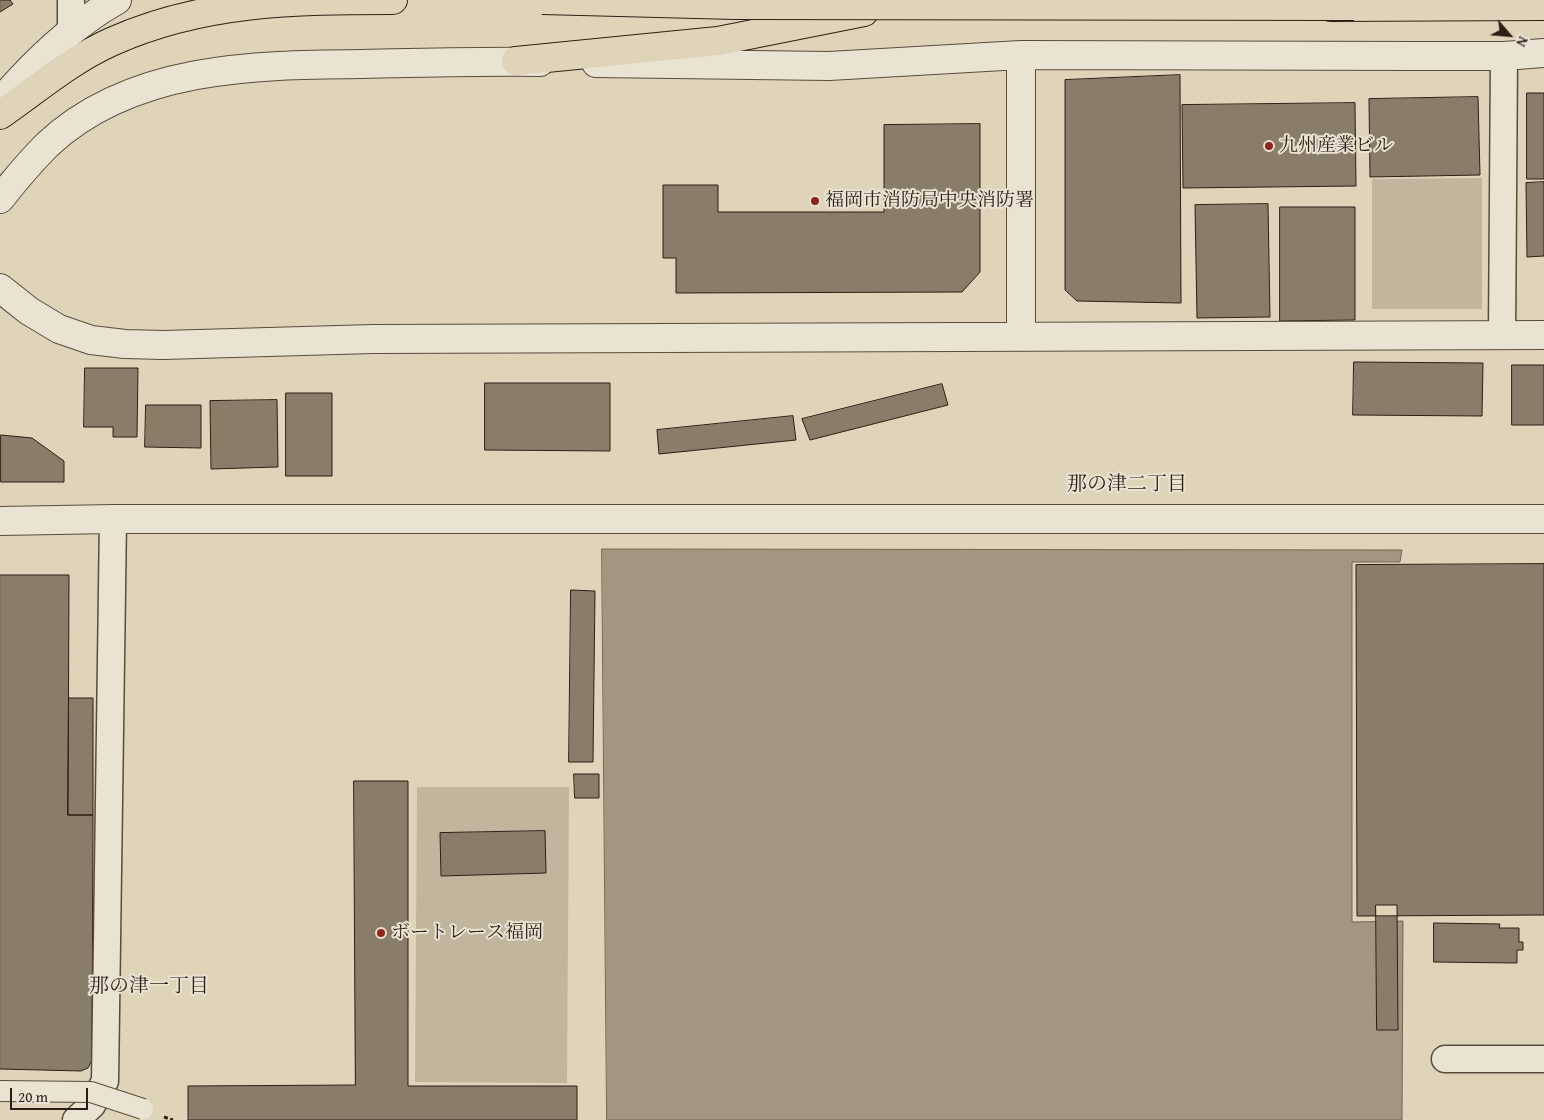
<!DOCTYPE html>
<html>
<head>
<meta charset="utf-8">
<style>
  body { margin:0 }
  #map { position:relative; width:1544px; height:1120px; overflow:hidden; background:#dfd4b9; font-family:"Gentium Book Plus",serif }
  canvas { display:block }
  .north { position:absolute; left:1484px; top:10px; width:50px; height:50px; -webkit-text-stroke:4px #eae3d2; paint-order:stroke; rotate:117deg; font-size:14px; font-weight:700; line-height:20px; text-align:center; color:#2c1e14 }
  .north::after { content:''; display:block; margin:auto; width:18px; height:22px; background:#2c1e14; clip-path:polygon(50% 0,100% 100%,50% 72%,0 100%) }
  .scale { position:absolute; left:10px; top:1088px; width:78px; height:22px; box-sizing:border-box; border:2px solid #2c1e14; border-top:0; padding-left:6px; font-size:15px; line-height:18px; white-space:nowrap; color:#2c1e14; -webkit-text-stroke:4px #eae3d2; paint-order:stroke }
</style>
</head>
<body>
<div id="map">
<canvas width="1544" height="1120"></canvas>
<div class="north">N</div>
<div class="scale">20 m</div>
</div>
<script>
const ctx = document.querySelector('canvas').getContext('2d');
ctx.lineJoin = 'round';
function fill(path, color) { ctx.fillStyle = color; ctx.fill(path, 'evenodd'); }
function stroke(path, color, width, dash) { ctx.strokeStyle = color; ctx.lineWidth = width; ctx.lineCap = dash ? 'butt' : 'round'; ctx.setLineDash(dash || []); ctx.stroke(path); }
function drawText(font, color, halo, rows, align = 'center') {
  ctx.font = font + ' "Gentium Book Plus","Noto Serif JP",serif'; ctx.lineWidth = 4; ctx.setLineDash([]); ctx.textBaseline = 'middle'; ctx.strokeStyle = halo; ctx.fillStyle = color; for (const [text, x, y, turn = 0] of rows) {
    ctx.save(); ctx.translate(x, y); ctx.rotate((+turn || 0) * Math.PI / 180); ctx.textAlign = isNaN(turn) ? turn : align; if (halo) ctx.strokeText(text, 0, 0); ctx.fillText(text, 0, 0); ctx.restore();
  }
}
fill(new Path2D(`
  M1482 178V309H1372V179Z
  M417 787H569L567 1083 415 1082Z`), '#c1b59d');
const water = new Path2D(`
  M602 549 1402 550 1400 562H1352V922L1403 921 1402 1120H607Z`);
fill(water, '#a29681');
stroke(water, '#736655', 1);
const building = new Path2D(`
  M0 0H10L13 4 0 12Z
  M1180 75 1181 303 1077 301 1065 290V80Z
  M1527 93H1544V179H1527Z
  M1478 97 1480 175 1370 177 1369 99Z
  M1355 103 1356 186 1183 188 1182 105Z
  M980 124V272L962 292 676 293V258H663V185H718V212H884V125Z
  M1544 182V256L1527 257 1526 183Z
  M1268 204 1270 317 1197 318 1195 205Z
  M1280 207H1355V320L1280 321Z
  M1354 362 1483 363 1482 416 1353 415Z
  M1512 365H1544V425H1512Z
  M85 368H138L137 437H113V427H84Z
  M485 383H610V451L485 450Z
  M942 384 948 405 810 440 802 419Z
  M286 393H332V476H286Z
  M277 400 278 467 211 469 210 401Z
  M146 405H201V448L145 447Z
  M793 416 796 440 659 454 657 430Z
  M1 435 32 438 64 461V482H1Z
  M1544 564V915L1357 916 1356 565Z
  M0 575H69L68 815H93L92 1060 88 1068 81 1071 0 1069Z
  M571 590 595 591 593 762H569Z
  M69 698H93V815H68Z
  M574 774H599V798H575Z
  M354 781H408V1086H577V1120H188V1086L355 1085Z
  M545 831 546 873 441 876 440 833Z
  M1376 905H1397L1398 1030H1377Z
  M1434 923 1500 924 1499 928H1519V942H1523V950H1517V963L1434 962Z`);
fill(building, '#897d6a');
stroke(building, '#2c1e14', 1);
const minor = new Path2D(`
  M71 30V0
  M1502 335 1504 56
  M1445 1059H1544
  M76 1120 92 1105 105 1081 113 519`);
const tertiary = new Path2D(`
  M1021 55V335
  M596 63 829 66 1021 55 1420 56H1504L1544 53
  M0 102C34 62 71 26 117 0
  M0 199C15 180 30 162 47 145 131 66 254 65 362 64 422 63 481 61 540 62
  M0 288 29 311 59 329 91 340 125 344 163 345 373 339 1544 335
  M0 521 113 519H1544`);
const motorway = new Path2D(`
  M1331 7 1544 6
  M516 61 718 41 864 12
  M0 115C36 90 71 60 111 42 202 1 295 0 393 0`);
stroke(minor, '#594c3d', 29);
stroke(tertiary, '#594c3d', 30);
stroke(motorway, '#2c1e14', 30);
stroke(new Path2D(`
  M164 1117 173 1120`), '#2c1e14', 3, [4, 2.5]);
stroke(minor, '#eae3d2', 26);
stroke(tertiary, '#eae3d2', 28);
stroke(motorway, '#dfd4b9', 28);
const pedestrianBridge = new Path2D(`
  M0 1091 91 1092 143 1109`);
const motorwayBridge = new Path2D(`
  M542 0 735 5 1354 6`);
stroke(pedestrianBridge, '#594c3d', 22, []);
stroke(motorwayBridge, '#2c1e14', 30, []);
stroke(pedestrianBridge, '#eae3d2', 20);
stroke(motorwayBridge, '#dfd4b9', 28);
for (const [x, y, r, color] of [
  [1269,146,5,"#8f2418"],
  [815,201,5,"#8f2418"],
  [381,933,5,"#8f2418"]
]) { const dot = new Path2D(); dot.arc(x, y, r, 0, 2 * Math.PI); ctx.fillStyle = color; ctx.fill(dot); stroke(dot, '#eae3d2', 2); }
drawText('19px', '#2c1e14', '#eae3d2', [
  ["九州産業ビル",1279,146],
  ["福岡市消防局中央消防署",825,201],
  ["ボートレース福岡",391,933]
], 'left');
drawText('20px', '#2c1e14', '#eae3d2', [
  ["那の津二丁目",1127,485],
  ["那の津一丁目",149,987]
]);
</script>
</body>
</html>
